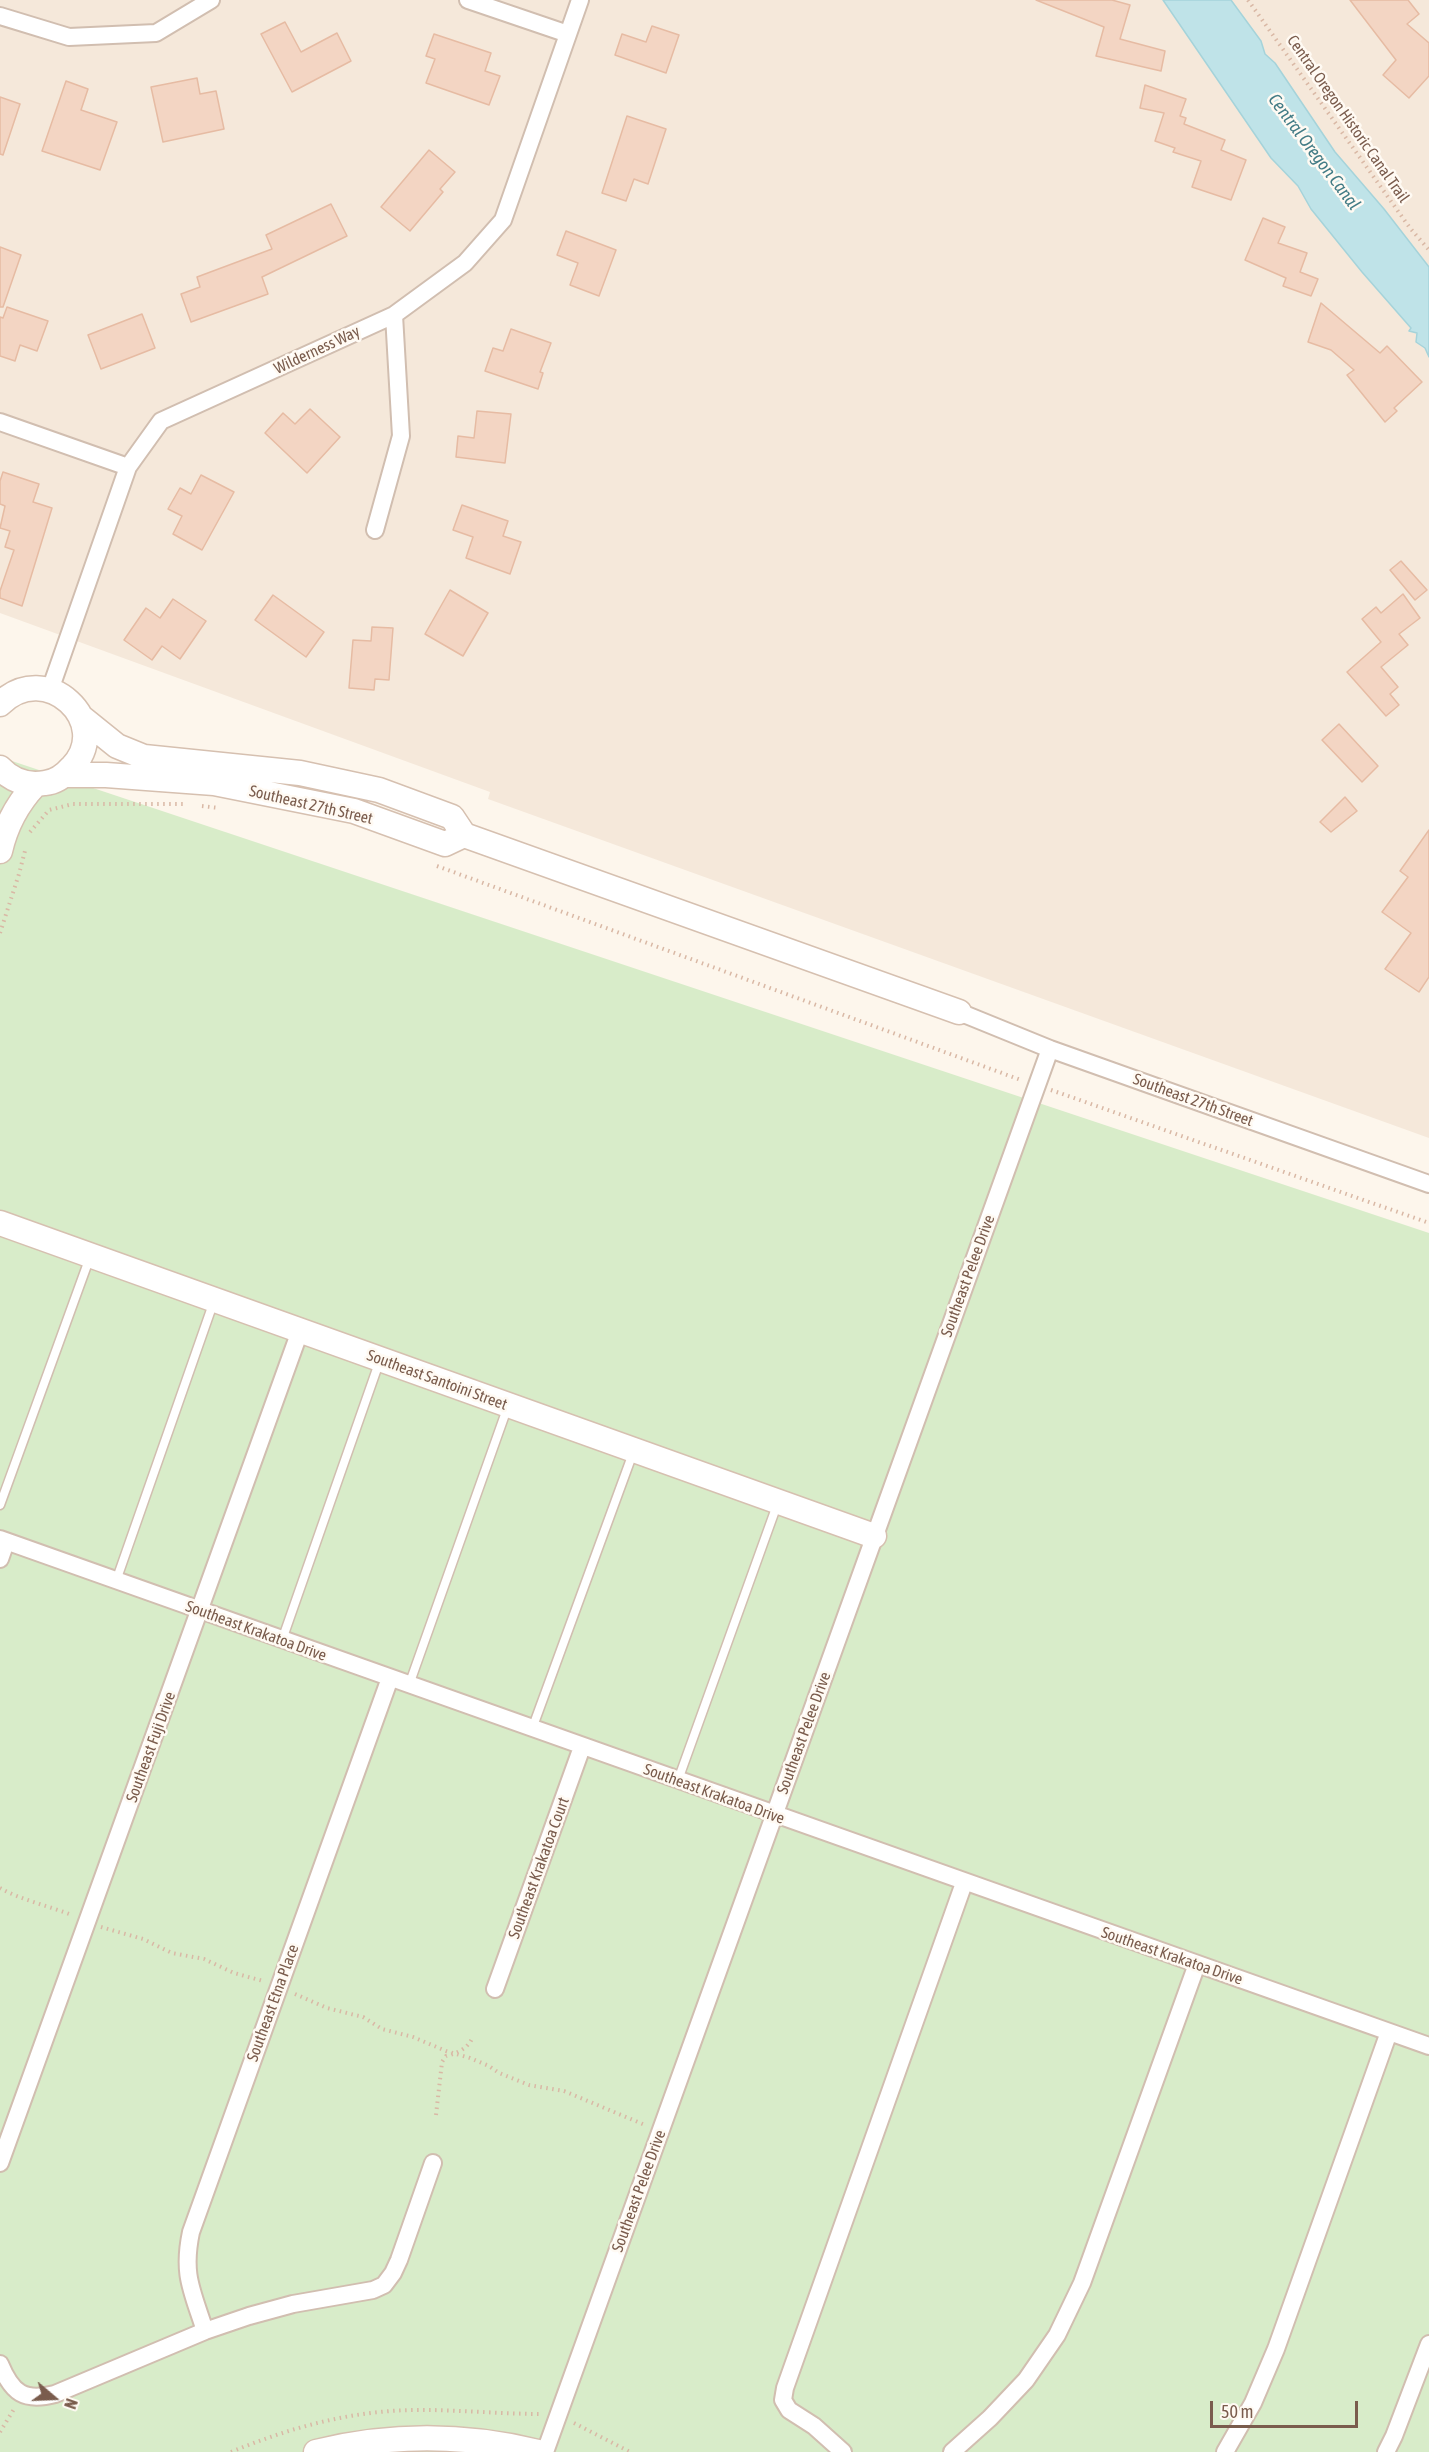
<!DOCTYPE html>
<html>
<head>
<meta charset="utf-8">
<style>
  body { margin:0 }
  #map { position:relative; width:1429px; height:2452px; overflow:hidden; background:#fdf6ec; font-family:"Asap Condensed",sans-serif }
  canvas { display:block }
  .north { position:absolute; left:24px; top:2368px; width:60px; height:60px; -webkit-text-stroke:4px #fffaf3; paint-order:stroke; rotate:109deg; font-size:16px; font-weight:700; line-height:24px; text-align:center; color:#7a5c4d }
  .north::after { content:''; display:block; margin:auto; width:21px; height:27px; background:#7a5c4d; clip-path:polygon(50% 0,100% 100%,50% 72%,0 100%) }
  .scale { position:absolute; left:1210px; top:2401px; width:148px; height:27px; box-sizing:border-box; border:3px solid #7a5c4d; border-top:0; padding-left:8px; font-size:18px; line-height:21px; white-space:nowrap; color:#7a5c4d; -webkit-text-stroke:4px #fffaf3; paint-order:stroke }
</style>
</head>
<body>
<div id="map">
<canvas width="1429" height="2452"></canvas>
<div class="north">N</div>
<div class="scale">50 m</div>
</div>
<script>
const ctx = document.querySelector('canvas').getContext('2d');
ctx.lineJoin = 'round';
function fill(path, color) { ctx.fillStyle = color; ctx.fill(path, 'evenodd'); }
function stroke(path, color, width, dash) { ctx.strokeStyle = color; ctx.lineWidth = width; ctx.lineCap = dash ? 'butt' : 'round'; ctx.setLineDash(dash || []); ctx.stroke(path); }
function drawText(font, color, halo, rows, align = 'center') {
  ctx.font = font + ' "Asap Condensed",sans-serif'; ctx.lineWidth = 5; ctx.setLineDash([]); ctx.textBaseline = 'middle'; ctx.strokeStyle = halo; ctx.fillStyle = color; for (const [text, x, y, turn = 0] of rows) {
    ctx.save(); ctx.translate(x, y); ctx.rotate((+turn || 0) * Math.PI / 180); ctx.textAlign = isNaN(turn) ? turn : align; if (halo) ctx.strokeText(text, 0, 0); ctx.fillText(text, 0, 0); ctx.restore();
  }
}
fill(new Path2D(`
  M0 0H1429V1138L488 799 490 792 0 613Z`), '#f5e8da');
fill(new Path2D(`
  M0 757 1429 1233V2452H0Z`), '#d8ecc9');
const water = new Path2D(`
  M1163 0H1231L1261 41 1265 54 1275 63 1335 152 1384 209 1429 267V357L1425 348 1416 342 1417 333 1409 331 1411 328 1362 272 1311 209 1298 186 1271 158Z`);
fill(water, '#bfe3e8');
stroke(water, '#a5d3da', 1.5);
const building = new Path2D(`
  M1036 0H1112L1130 5 1120 39 1165 51 1161 71 1096 56 1104 27Z
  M1350 0H1408L1419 14 1407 24 1429 43V76L1409 98 1383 75 1396 60Z
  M285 22 301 52 337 33 351 61 292 92 261 34Z
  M652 26 679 35 666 73 615 55 622 34 646 42Z
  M434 34 491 53 485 71 500 76 489 105 426 83 435 59 426 56Z
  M197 78 200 94 216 91 224 129 163 142 151 87Z
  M66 81 88 89 81 110 117 122 100 170 42 151Z
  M1145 85 1186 99 1180 116 1186 118 1184 124 1225 140 1221 150 1246 160 1231 200 1192 187 1201 161 1173 152 1175 148 1155 141 1164 113 1140 108Z
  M0 97 20 104 3 155 0 154Z
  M627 116 666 129 648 184 634 179 626 201 602 193Z
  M429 150 455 172 440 189 443 192 410 231 381 207Z
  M331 204 347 236 262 277 268 294 191 322 181 294 200 287 197 277 272 249 266 235Z
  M1263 218 1285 227 1278 243 1307 253 1300 272 1318 279 1311 296 1283 286 1286 278 1245 260Z
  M566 231 616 250 599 296 570 285 578 263 557 255Z
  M0 247 21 255 3 307H0Z
  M1321 303 1380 353 1387 346 1422 382 1394 408 1397 411 1385 422 1347 375 1354 370 1331 350 1308 342Z
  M7 307 48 321 37 351 20 345 15 361 0 356V317L3 318Z
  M142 314 155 348 101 369 88 335Z
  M511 329 551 343 540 372 543 373 538 389 485 371 493 348 503 351Z
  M310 409 340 437 307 473 265 433 283 413 295 424Z
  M477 411 511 414 505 463 456 457 458 436 474 438Z
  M3 472 39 484 33 502 52 508 22 606 0 598V591L14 550 5 547 10 531 0 528 5 506 0 504V481Z
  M201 475 234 492 202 550 173 534 182 516 168 509 180 488 191 494Z
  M462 505 508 521 503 536 521 542 510 574 466 558 473 537 453 530Z
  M1401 561 1427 590 1415 600 1390 570Z
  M450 590 488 613 463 656 425 634Z
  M1403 594 1420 618 1399 634 1408 645 1381 667 1398 687 1390 694 1399 705 1386 716 1347 672 1381 642 1362 619 1376 607 1381 613Z
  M273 595 324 632 306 657 255 620Z
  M173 599 206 621 180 659 162 646 152 660 124 640 146 608 160 618Z
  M372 627 393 628 389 680 375 679 374 690 349 688 353 640 371 641Z
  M1339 724 1378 766 1362 782 1322 740Z
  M1345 797 1357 811 1331 832 1320 822Z
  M1429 830V977L1419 992 1385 969 1411 933 1382 912 1408 877 1400 871Z`);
fill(building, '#f3d5c3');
stroke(building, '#e6bba3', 1.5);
const lane = new Path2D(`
  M0 1505 90 1257
  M116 1581 214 1301
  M282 1640 380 1360
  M409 1685 508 1406
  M532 1729 633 1453
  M678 1780 777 1505`);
const street = new Path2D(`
  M468 0 568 34
  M0 16 69 37 156 33 211 0
  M0 422 128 467
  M375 530 401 436 394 315
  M50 690 128 467 161 421 394 315 465 263 503 220 580 0
  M959 1012 1050 1049 1429 1184
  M0 1539 1429 2046
  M0 1559 6 1542
  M495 1989 582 1747
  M0 2163 300 1331
  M205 2331C192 2290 182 2275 191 2232L390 1678
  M0 2364C12 2393 24 2402 55 2394L205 2331 249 2316 293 2304 373 2290 384 2285 393 2273 399 2260 433 2163
  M545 2452 1050 1049
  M843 2452 814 2426 789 2410 783 2400 785 2388 964 1883
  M952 2452 990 2418 1026 2380 1057 2335 1082 2283 1197 1964
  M1225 2452 1253 2403 1276 2349 1389 2032
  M1386 2452 1394 2436 1429 2344`);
const secondary = new Path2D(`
  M0 704C46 658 114 723 72 767 65 775 56 782 45 783 28 786 12 781 0 768
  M81 717 117 746 144 757 300 773 379 790 452 817 464 835
  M65 775H106L214 783 354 811 445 844 464 835
  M464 835 959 1012
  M0 851C6 825 17 804 35 785
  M0 1223 874 1536
  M316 2452C389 2434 465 2434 538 2452`);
stroke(lane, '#d1beb0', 11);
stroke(street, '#d1beb0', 20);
stroke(secondary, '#d6c0b0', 27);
stroke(new Path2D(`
  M1248 0 1410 228 1429 250
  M202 806 219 808
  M30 832 49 810 73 804H183
  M437 866 1021 1080
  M0 933 19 874 26 847
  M1051 1090 1429 1223
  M0 1888C21 1900 49 1906 72 1915
  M101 1927 143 1939 172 1953 204 1959 234 1973 263 1981
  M295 1994 327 2008 363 2017 382 2029 413 2037 446 2051 470 2058 489 2066 499 2073 529 2085 564 2091 645 2125
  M436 2115 442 2062 446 2056C458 2053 469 2048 473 2036
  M574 2423 630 2452
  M0 2432 14 2409
  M231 2452C291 2427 357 2409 423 2410 462 2410 502 2414 542 2414`), '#d9b8a5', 4, [1.5, 4.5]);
stroke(lane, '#fff', 8);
stroke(street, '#fff', 16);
stroke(secondary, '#fff', 24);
drawText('16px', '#7a5c4d', '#fffaf3', [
  ["Central Oregon Historic Canal Trail",1348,119,55],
  ["Wilderness Way",317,350,-25],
  ["Southeast 27th Street",311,805,13],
  ["Southeast 27th Street",1193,1100,20],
  ["Southeast Pelee Drive",968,1276,-70],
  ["Southeast Santoini Street",437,1380,20],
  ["Southeast Krakatoa Drive",256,1631,20],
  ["Southeast Pelee Drive",804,1733,-70],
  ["Southeast Fuji Drive",151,1747,-70],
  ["Southeast Krakatoa Drive",714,1794,20],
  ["Southeast Krakatoa Court",539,1868,-70],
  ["Southeast Krakatoa Drive",1172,1956,19],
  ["Southeast Etna Place",273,2003,-70],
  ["Southeast Pelee Drive",639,2191,-70]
]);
drawText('italic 18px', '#437c86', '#fffaf3', [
  ["Central Oregon Canal",1314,152,53]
]);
</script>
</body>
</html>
